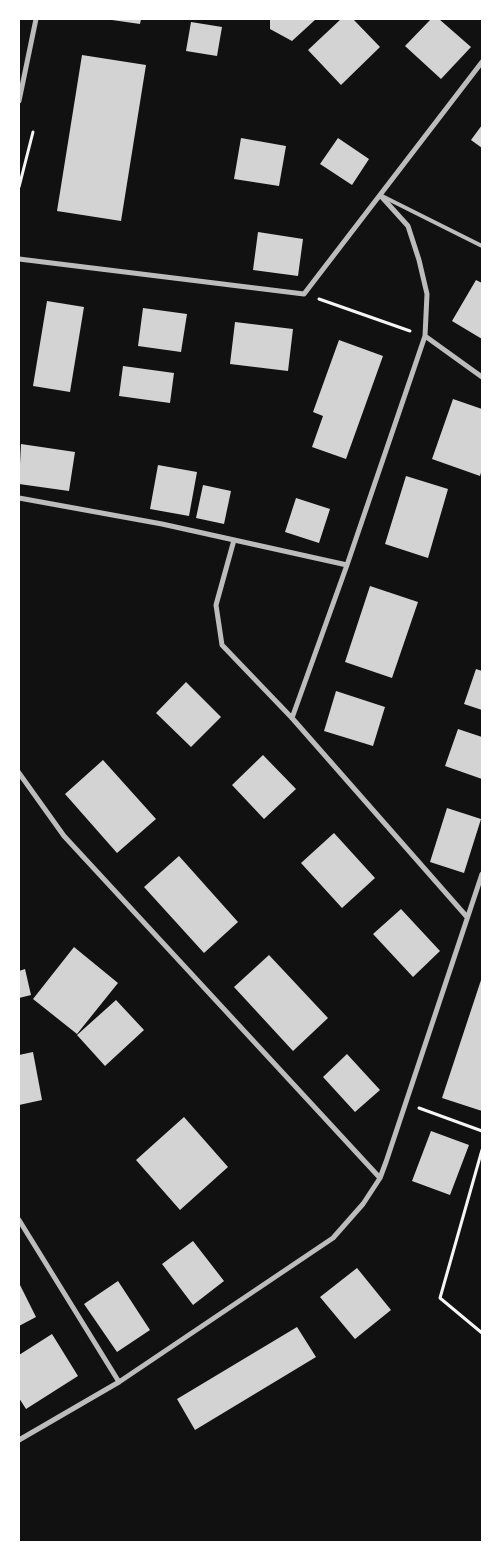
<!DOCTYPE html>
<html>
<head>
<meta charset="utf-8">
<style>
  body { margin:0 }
  #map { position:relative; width:501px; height:1561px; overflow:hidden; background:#111; font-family:"Work Sans",sans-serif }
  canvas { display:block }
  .frame { position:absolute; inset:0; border:20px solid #fff; pointer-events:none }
</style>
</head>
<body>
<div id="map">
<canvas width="501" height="1561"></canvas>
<div class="frame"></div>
</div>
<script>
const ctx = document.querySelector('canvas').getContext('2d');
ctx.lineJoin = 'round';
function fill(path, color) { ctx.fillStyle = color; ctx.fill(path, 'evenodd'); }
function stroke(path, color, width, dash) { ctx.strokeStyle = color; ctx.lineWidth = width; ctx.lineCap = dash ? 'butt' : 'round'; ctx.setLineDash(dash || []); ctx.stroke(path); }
fill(new Path2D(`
  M105 19H141L140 24Z
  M270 19H316L292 41 270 29Z
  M341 19H353L380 47 341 85 308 50Z
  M431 19H439L471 47 441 79 405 46Z
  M191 22 222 27 217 56 186 51Z
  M82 55 146 65 121 221 57 211Z
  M482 125V148L471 140Z
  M241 138 286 146 279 186 234 179Z
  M338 138 369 159 352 185 320 164Z
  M258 232 303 239 298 276 253 270Z
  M476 280 482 283V339L452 321Z
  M47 301 84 307 70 392 33 386Z
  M143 308 187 314 181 352 138 346Z
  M235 322 293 329 288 371 230 364Z
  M339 340 383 356 346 459 312 447 323 416 313 412Z
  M123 366 174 373 170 403 119 396Z
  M453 399 482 409V469L480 476 432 459Z
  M21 444 75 452 69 491 19 484Z
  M158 465 197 472 189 516 150 509Z
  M406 476 448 489 428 558 385 544Z
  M203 485 231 491 224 524 196 518Z
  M296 498 330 509 319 543 285 532Z
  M370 586 418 602 392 678 345 662Z
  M476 669 482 671V710L464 704Z
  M186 682 221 717 191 747 156 713Z
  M336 691 385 707 373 746 324 731Z
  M458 729 482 737V779L445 766Z
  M263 755 296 789 264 819 232 785Z
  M103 760 156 819 117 853 65 794Z
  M447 808 481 819 464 873 430 862Z
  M334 833 375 878 342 908 301 863Z
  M179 856 238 922 204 953 144 887Z
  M401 909 440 951 413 977 373 934Z
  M74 947 118 983 77 1034 33 999Z
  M269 955 328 1018 293 1051 234 987Z
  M25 969 31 995 19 998V971Z
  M482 977V1111L442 1098Z
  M116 1000 144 1030 105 1066 77 1035Z
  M33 1052 42 1100 19 1105V1055Z
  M347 1054 380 1090 355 1112 323 1077Z
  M184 1117 228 1167 180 1210 136 1160Z
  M431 1131 469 1145 450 1195 412 1181Z
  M193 1241 224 1281 193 1305 162 1264Z
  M357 1268 391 1310 355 1339 320 1297Z
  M118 1281 150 1330 117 1352 84 1304Z
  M19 1283 36 1317 19 1326Z
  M297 1327 316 1357 195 1430 177 1399Z
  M52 1334 78 1376 26 1409 19 1398V1355Z`), '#d3d3d3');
stroke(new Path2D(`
  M19 187 33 132
  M319 299 410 331
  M419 1108 482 1131
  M482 1150 440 1298 482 1333`), '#f5f5f5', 3);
stroke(new Path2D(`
  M382 196 482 246`), '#bcbcbc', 4);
stroke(new Path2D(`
  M19 101 36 19
  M19 259 304 294 482 62
  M425 336 482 377
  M19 498 162 524 347 565
  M234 540 216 605 222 645 292 718 467 917
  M292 718 347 565 425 336 427 294 419 260 408 226 380 195
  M19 773 64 836 380 1178
  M19 1220 119 1382
  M19 1440 119 1382 333 1238 363 1204 380 1178 386 1162 482 874`), '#bcbcbc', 5);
</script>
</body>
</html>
